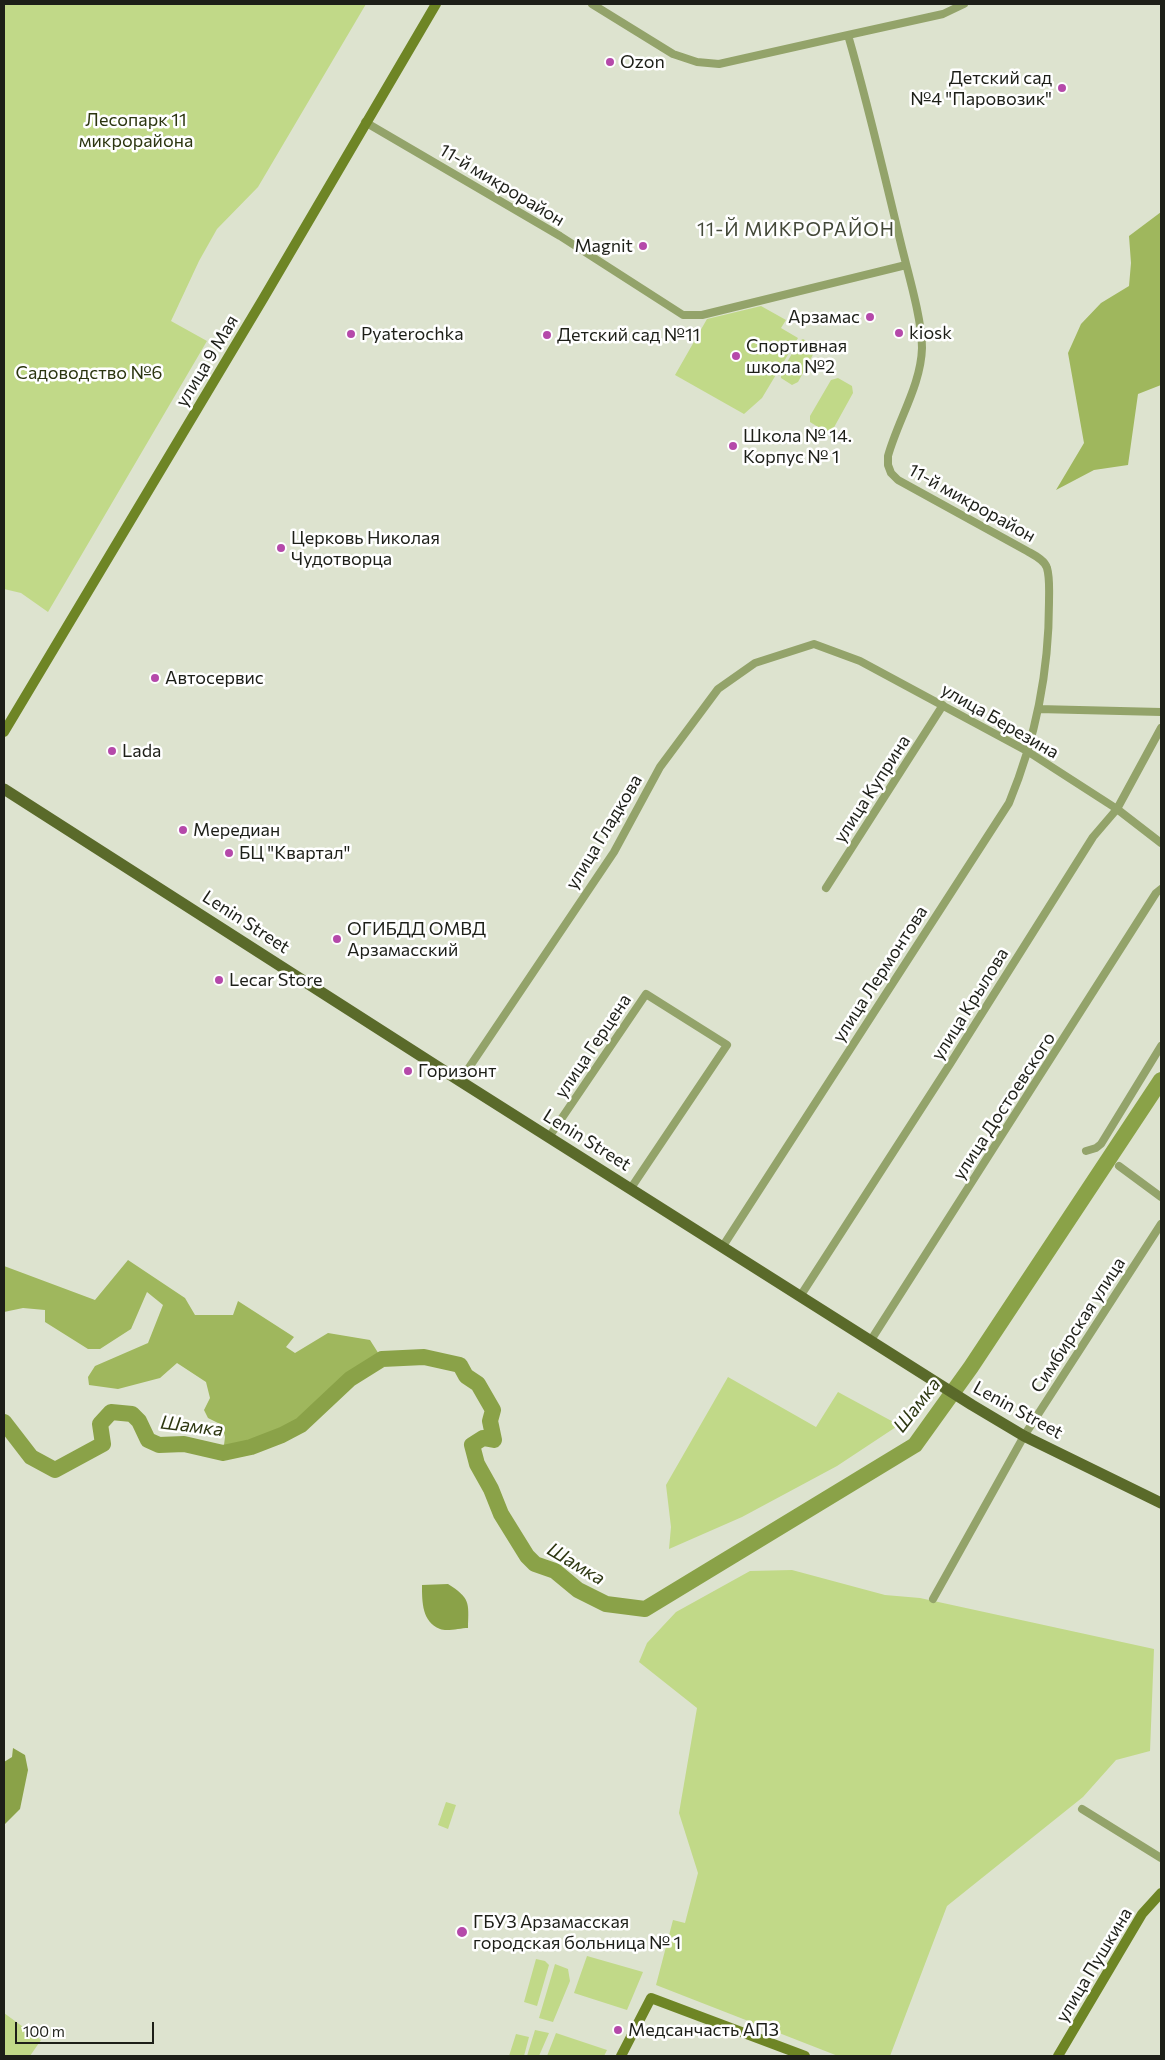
<!DOCTYPE html>
<html>
<head>
<meta charset="utf-8">
<style>
  body { margin:0 }
  #map { position:relative; width:1165px; height:2060px; overflow:hidden; background:#dde3cf; font-family:Commissioner,sans-serif }
  canvas { display:block }
  .frame { position:absolute; inset:0; border:5px solid #1d1f18; pointer-events:none }
  .scale { position:absolute; left:15px; top:2022px; width:139px; height:22px; box-sizing:border-box; border:2px solid #1d1f18; border-top:0; padding-left:6px; font-size:15px; line-height:18px; white-space:nowrap; color:#1d1f18; -webkit-text-stroke:4px #fff; paint-order:stroke }
</style>
</head>
<body>
<div id="map">
<canvas width="1165" height="2060"></canvas>
<div class="frame"></div>
<div class="scale">100 m</div>
</div>
<script>
const ctx = document.querySelector('canvas').getContext('2d');
ctx.lineJoin = 'round';
function fill(path, color) { ctx.fillStyle = color; ctx.fill(path, 'evenodd'); }
function stroke(path, color, width, dash) { ctx.strokeStyle = color; ctx.lineWidth = width; ctx.lineCap = dash ? 'butt' : 'round'; ctx.setLineDash(dash || []); ctx.stroke(path); }
function drawText(font, color, halo, rows, align = 'center') {
  ctx.font = font + ' Commissioner,sans-serif'; ctx.lineWidth = 5; ctx.setLineDash([]); ctx.textBaseline = 'middle'; ctx.strokeStyle = halo; ctx.fillStyle = color; for (const [text, x, y, turn = 0] of rows) {
    ctx.save(); ctx.translate(x, y); ctx.rotate((+turn || 0) * Math.PI / 180); ctx.textAlign = isNaN(turn) ? turn : align; if (halo) ctx.strokeText(text, 0, 0); ctx.fillText(text, 0, 0); ctx.restore();
  }
}
fill(new Path2D(`
  M4 4H366L258 187 217 229 199 261 171 321 207 341 48 612 21 593 4 589Z
  M761 306 786 320 781 328 798 338 762 398 744 414 675 375 707 319Z
  M803 339 814 345 815 351 798 382 792 385 781 378V373L799 341Z
  M838 378 852 386 853 393 832 431 826 432 810 422V416L831 380Z
  M728 1377 816 1427 838 1392 899 1425 837 1466 742 1517 669 1549 671 1527 666 1485Z
  M792 1570 885 1595 920 1598 1154 1649 1150 1751 1116 1760 1083 1797 947 1906 890 2056H838L656 1985 673 1920 685 1923 698 1873 679 1813 697 1708 639 1662 647 1643 676 1612 750 1571Z
  M446 1802 456 1805 448 1829 438 1825Z
  M587 1956 643 1972 627 2010 574 1993Z
  M536 1959 545 1961 549 1965 537 2006 524 2002Z
  M555 1964 568 1969 570 1981 553 2022 539 2018Z
  M4 2013 41 2040 30 2056H4Z
  M535 2030 549 2033 539 2056H527Z
  M556 2033 607 2050 604 2056H547Z
  M516 2034 529 2037 524 2056H509Z`), '#c1d988');
fill(new Path2D(`
  M1161 212V385L1138 394 1128 465 1094 470 1056 490 1084 443 1068 353 1081 324 1101 303 1129 286 1131 263 1129 236Z
  M128 1260 185 1298 195 1315H233L238 1301 294 1337 286 1347 295 1353 328 1333 370 1340 382 1359 350 1379 301 1425 282 1435 251 1447 223 1453 225 1437 222 1425 208 1418 204 1410 210 1398 206 1382 177 1363 160 1378 118 1389 89 1385 88 1377 95 1366 148 1343 163 1305 147 1292 131 1329 100 1349H88L45 1322V1310L23 1308 4 1312V1266L95 1300Z`), '#9fb75d');
fill(new Path2D(`
  M448 1584C470 1598 469 1602 468 1628 460 1628 447 1632 440 1629 422 1622 422 1602 422 1585Z
  M13 1748 25 1755 28 1770 20 1809 4 1825V1762L12 1757Z`), '#8aa248');
stroke(new Path2D(`
  M4 1422 31 1457 55 1470 103 1444 100 1424 111 1412 132 1414 139 1421 148 1440 159 1445 184 1444 223 1453 251 1447 282 1435 301 1425 350 1379 382 1359 424 1357 460 1365 466 1376 478 1384 493 1410 490 1421 494 1440 483 1438 472 1445 477 1464 491 1489 501 1514 527 1556 535 1564 555 1571 578 1590 606 1604 645 1609 915 1445 971 1367 1161 1080`), '#8aa248', 16);
stroke(new Path2D(`
  M592 4 673 54 697 62 719 64 848 35C868 104 884 174 901 244 908 273 922 319 922 348 921 385 898 420 888 456V465L891 473 898 480 1027 551C1034 555 1045 560 1047 568 1050 578 1049 592 1049 602 1049 671 1035 740 1009 803L723 1246
  M848 35 943 14 964 4
  M365 122 560 236 683 315H702L906 265
  M1038 709 1161 712
  M826 888 943 705
  M460 1081 614 852 660 767 718 689 755 663 814 644 860 661 1027 751 1117 809 1161 843
  M549 1137 646 994 727 1045 631 1188
  M1086 1151 1096 1148 1101 1144 1161 1046
  M1119 1166 1161 1197
  M801 1295 950 1064 1093 837 1117 809 1161 728
  M871 1340 1156 893 1161 889
  M933 1599 1024 1436 1161 1224
  M1082 1809 1161 1858`), '#93a36a', 8);
stroke(new Path2D(`
  M4 732 263 299 436 4
  M621 2056 651 1998 805 2056
  M1058 2056 1142 1914 1161 1893`), '#6e8525', 10);
stroke(new Path2D(`
  M4 789 460 1081 972 1405 1024 1436 1161 1503`), '#5a6a2a', 11);
for (const [x, y, r, color] of [
  [610,62,5,"#b549aa"],
  [1062,88,5,"#b549aa"],
  [643,246,5,"#b549aa"],
  [870,317,5,"#b549aa"],
  [899,333,5,"#b549aa"],
  [351,334,5,"#b549aa"],
  [547,335,5,"#b549aa"],
  [736,356,5,"#b549aa"],
  [733,446,5,"#b549aa"],
  [281,548,5,"#b549aa"],
  [155,678,5,"#b549aa"],
  [112,751,5,"#b549aa"],
  [183,830,5,"#b549aa"],
  [229,853,5,"#b549aa"],
  [337,939,5,"#b549aa"],
  [219,980,5,"#b549aa"],
  [408,1071,5,"#b549aa"],
  [462,1932,6,"#b549aa"],
  [618,2030,5,"#b549aa"]
]) { const dot = new Path2D(); dot.arc(x, y, r, 0, 2 * Math.PI); ctx.fillStyle = color; ctx.fill(dot); stroke(dot, '#fff', 2); }
drawText('18px', '#1d1f18', '#fff', [
  ["Ozon",620,62],
  ["Детский сад",1052,78,"right"],
  ["№4 \"Паровозик\"",1052,99,"right"],
  ["Magnit",633,246,"right"],
  ["Арзамас",860,317,"right"],
  ["kiosk",909,333],
  ["Pyaterochka",361,334],
  ["Детский сад №11",557,335],
  ["Спортивная",746,346],
  ["школа №2",746,367],
  ["Школа № 14.",743,436],
  ["Корпус № 1",743,457],
  ["Церковь Николая",291,538],
  ["Чудотворца",291,559],
  ["Автосервис",165,678],
  ["Lada",122,751],
  ["Мередиан",193,830],
  ["БЦ \"Квартал\"",239,853],
  ["ОГИБДД ОМВД",347,929],
  ["Арзамасский",347,950],
  ["Lecar Store",229,980],
  ["Горизонт",418,1071],
  ["ГБУЗ Арзамасская",473,1922],
  ["городская больница № 1",473,1943],
  ["Медсанчасть АПЗ",628,2030]
], 'left');
drawText('18px', '#2c3610', '#fff', [
  ["Лесопарк 11",136,120],
  ["микрорайона",136,141],
  ["Садоводство №6",89,373]
]);
drawText('18px', '#1d1f18', '#fff', [
  ["11-й микрорайон",502,185,31],
  ["улица 9 Мая",207,361,-59],
  ["11-й микрорайон",972,503,29],
  ["улица Березина",1000,721,30],
  ["улица Куприна",872,789,-57],
  ["улица Гладкова",604,832,-59],
  ["Lenin Street",246,922,33],
  ["улица Лермонтова",880,974,-57],
  ["улица Крылова",970,1004,-58],
  ["улица Герцена",593,1046,-56],
  ["улица Достоевского",1004,1106,-57],
  ["Lenin Street",587,1140,32],
  ["Симбирская улица",1078,1325,-57],
  ["Lenin Street",1018,1410,29],
  ["улица Пушкина",1094,1965,-59]
]);
ctx.letterSpacing = '1px';
drawText('19px', '#434838', '#fff', [
  ["11-Й МИКРОРАЙОН",796,230]
]);
ctx.letterSpacing = '0px';
drawText('italic 19px', '#2e3812', '#fff', [
  ["Шамка",917,1405,-52],
  ["Шамка",192,1426,7],
  ["Шамка",576,1564,31]
]);
</script>
</body>
</html>
